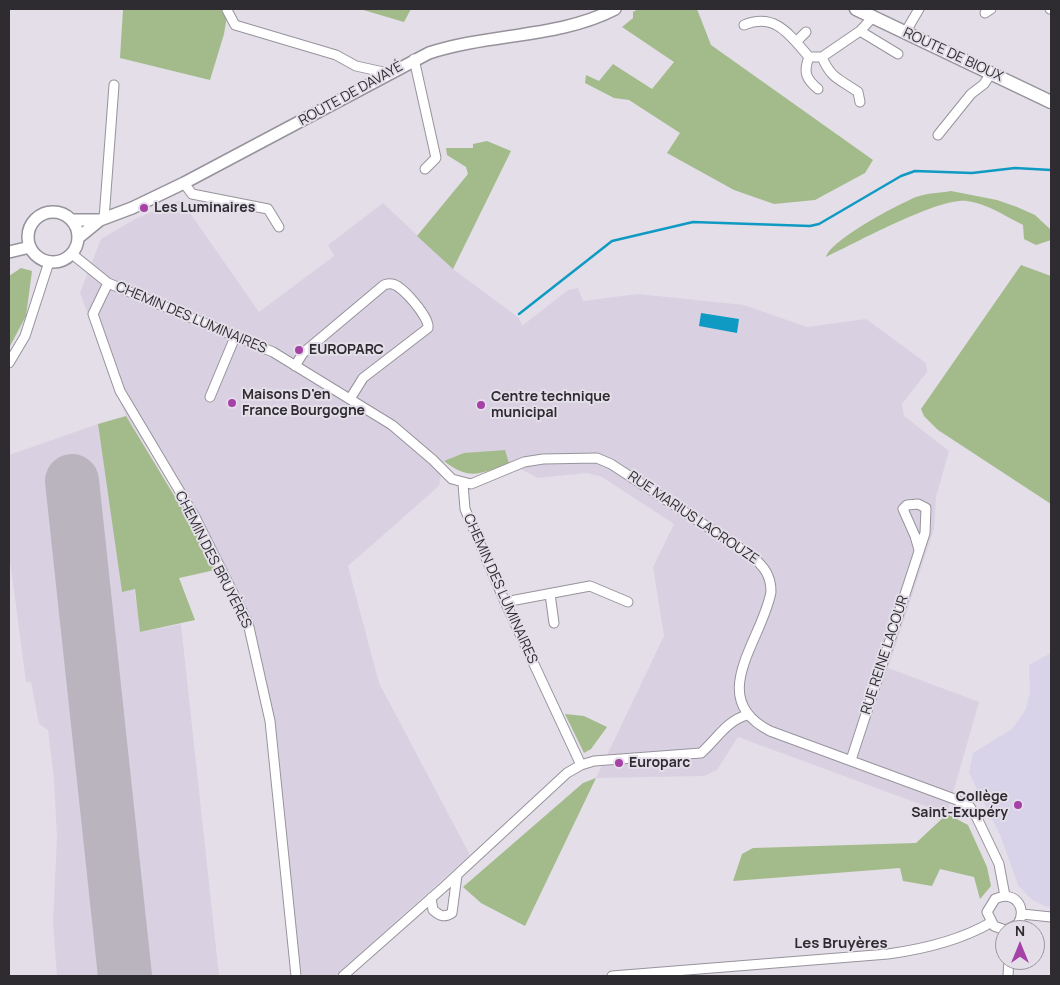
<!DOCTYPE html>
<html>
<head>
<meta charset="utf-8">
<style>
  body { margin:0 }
  #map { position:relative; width:1060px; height:985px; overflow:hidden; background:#e3dee8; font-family:Manrope,sans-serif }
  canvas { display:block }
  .frame { position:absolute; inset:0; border:10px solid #2e2c30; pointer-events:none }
  .north { position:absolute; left:995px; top:920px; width:50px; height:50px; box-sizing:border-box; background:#e3dee8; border:1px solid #9b979e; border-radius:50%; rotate:0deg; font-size:14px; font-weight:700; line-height:20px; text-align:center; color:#2e2c30 }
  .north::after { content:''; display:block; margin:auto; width:18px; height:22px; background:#a642a7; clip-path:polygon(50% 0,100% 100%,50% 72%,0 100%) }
</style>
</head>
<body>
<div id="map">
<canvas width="1060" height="985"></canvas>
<div class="frame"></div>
<div class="north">N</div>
</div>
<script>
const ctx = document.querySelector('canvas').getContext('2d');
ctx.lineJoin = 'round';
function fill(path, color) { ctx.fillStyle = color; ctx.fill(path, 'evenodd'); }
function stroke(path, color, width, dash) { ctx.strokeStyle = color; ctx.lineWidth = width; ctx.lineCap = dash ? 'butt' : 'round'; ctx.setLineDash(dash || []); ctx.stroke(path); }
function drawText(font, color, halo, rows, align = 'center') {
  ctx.font = font + ' Manrope,sans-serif'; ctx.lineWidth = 4; ctx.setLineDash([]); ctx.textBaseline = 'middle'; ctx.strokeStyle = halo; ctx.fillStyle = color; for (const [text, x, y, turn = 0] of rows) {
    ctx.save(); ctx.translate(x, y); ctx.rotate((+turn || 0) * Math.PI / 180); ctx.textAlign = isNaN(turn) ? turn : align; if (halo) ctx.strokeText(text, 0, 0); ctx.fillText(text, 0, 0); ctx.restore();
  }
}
fill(new Path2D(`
  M181 200 259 312 334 256 328 245 383 203 453 269 519 318 522 326 568 290 578 288 583 301 638 294 744 305 807 327 866 319 926 363 927 372 902 404 904 416 949 451 936 497 934 529 888 668 979 702 947 814 738 737 717 770 704 776 596 778 664 636 653 567 674 524 602 477 587 473 538 478 509 463 505 450 444 461 439 486 348 566 379 683 470 855 335 976H302L294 924 278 745 271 702 253 622 215 549 126 416 80 293 101 239 135 219Z
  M98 424 122 592 134 589 141 632 181 624 219 976H57L53 922 57 839 54 779 48 730 39 724 31 682H26L9 553V455Z`), '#d9d1e2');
fill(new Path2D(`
  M1051 653V907L1044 906 1031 899 1018 885 1001 837 969 773 973 753 1012 729 1026 709 1030 692 1029 665Z`), '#d8d3e9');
fill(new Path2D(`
  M123 9H228L224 34 210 80 120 58Z
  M360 9H411L404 22Z
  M638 9H697L711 45 873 160 865 173 815 200 774 204 734 190 667 153 680 133 629 100 614 98 585 83 586 75 599 81 613 64 652 89 674 62 622 27 633 18V12Z
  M487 141 511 151 453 269 417 236 468 174 466 167 447 155 446 148H473V144Z
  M951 191 997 200 1017 207 1035 215 1051 230V240L1036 245 1024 239 1023 225C1005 216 988 204 967 201 937 198 856 243 826 257 832 239 897 205 916 197 927 193 940 193 951 191Z
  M1021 265 1051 276V504L938 430 924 416 921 409Z
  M21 268 32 271 26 316 9 348V276Z
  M126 416 198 535 215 570 179 578 195 620 140 632 135 589 122 592 98 424Z
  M505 450 509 463C481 474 469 481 444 461L464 453Z
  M565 714 584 716 607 727 591 749 584 753Z
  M596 778 525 926 481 903 463 887 583 783Z
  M947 814 968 825 987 867 991 886 980 899 974 877 940 869 932 886 903 881 900 868 733 881 742 854 753 848 916 843Z`), '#a3bb8a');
fill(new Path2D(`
  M701 313 739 319 737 333 699 326Z`), '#0e9ac3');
stroke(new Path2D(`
  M519 314 612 241 693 222 810 226 819 224 901 176 915 171 972 173 1015 168 1051 170`), '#0e9ac3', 2.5);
stroke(new Path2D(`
  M72 481 125 976`), '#b9b4be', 54);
const minor = new Path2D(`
  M1050 9H1051
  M227 10 235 25 336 55 356 66 388 73
  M985 13 991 9
  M744 25C775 12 790 35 809 57H822C831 79 840 79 858 92L860 102
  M860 31 873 17
  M905 33 919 9
  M796 42 806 32
  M809 57C803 72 806 79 818 89
  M822 57 860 31 898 54
  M414 59 436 158 425 169
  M938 135 971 94 984 84 991 73
  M184 183 192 194 268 209 279 227
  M104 219 114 85
  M72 254 108 283 273 352 392 425 433 460 452 479 471 484 524 462 543 459 597 458 611 464 752 556C764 567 771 575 771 592 762 641 705 698 770 731L957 800 970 807 977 818 999 864 1005 896
  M108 283 93 314 120 391 195 517 248 623 270 721 296 976
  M9 363 25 336 49 262
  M295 366 303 353 384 285C387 284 389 283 392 284 402 285 430 318 428 328L363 378 350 399
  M210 397 235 337
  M463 484 465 509 505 602 581 765
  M550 594 554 623
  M505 602 590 586 628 602
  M851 760 925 533 926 508 918 504 907 505 903 509 915 536 919 550
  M431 898 433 910C440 916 444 918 452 913L457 875
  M1022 914 1051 917
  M1005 930 994 926 987 912 995 899C1013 890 1028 906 1018 924L1006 930
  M343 976 446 885 567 773 581 765 594 761 701 753C717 739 726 721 747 715
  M612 976 888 954C924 949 959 941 990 923
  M1008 976 1009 960`);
const tertiary = new Path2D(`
  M28 237a25 25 0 1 1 50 0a25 25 0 1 1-50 0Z
  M72 220H100L132 208 184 183 429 53C490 33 559 38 615 9
  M78 238 100 220
  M9 252 30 247`);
const secondary = new Path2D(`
  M856 9 1051 102`);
stroke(minor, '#97939c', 11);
stroke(tertiary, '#97939c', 14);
stroke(secondary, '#97939c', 15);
stroke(minor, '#fff', 9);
stroke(tertiary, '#fff', 11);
stroke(secondary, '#fff', 12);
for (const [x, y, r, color] of [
  [144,208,5,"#a642a7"],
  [299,350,5,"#a642a7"],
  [232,403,5,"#a642a7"],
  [481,405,5,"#a642a7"],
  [619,763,5,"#a642a7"],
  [1018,805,5,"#a642a7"]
]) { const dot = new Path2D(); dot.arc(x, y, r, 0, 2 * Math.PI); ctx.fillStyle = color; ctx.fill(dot); stroke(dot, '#e3dee8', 2); }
drawText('14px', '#2e2c30', '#e3dee8', [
  ["ROUTE DE BIOUX",953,55,25],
  ["ROUTE DE DAVAYÉ",351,94,-29],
  ["CHEMIN DES LUMINAIRES",191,318,23],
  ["RUE MARIUS LACROUZE",693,518,34],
  ["CHEMIN DES BRUYÈRES",213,560,63],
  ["CHEMIN DES LUMINAIRES",500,589,66],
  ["RUE REINE LACOUR",885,655,-72]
]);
drawText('bold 14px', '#2e2c30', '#e3dee8', [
  ["Les Luminaires",154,208],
  ["EUROPARC",309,350],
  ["Maisons D'en",242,395],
  ["France Bourgogne",242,411],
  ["Centre technique",491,397],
  ["municipal",491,413],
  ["Europarc",629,763],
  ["Collège",1008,797,"right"],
  ["Saint-Exupéry",1008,813,"right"]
], 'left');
drawText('bold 15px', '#2e2c30', '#e3dee8', [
  ["Les Bruyères",841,944]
]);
</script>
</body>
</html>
